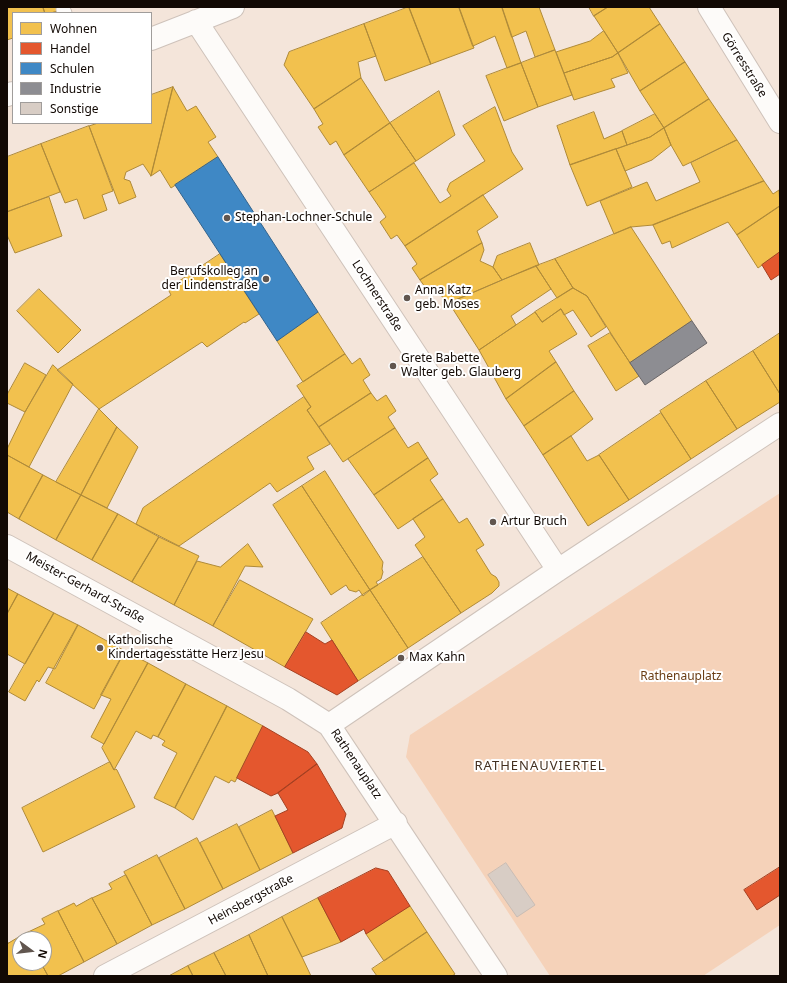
<!DOCTYPE html>
<html>
<head>
<meta charset="utf-8">
<style>
  body { margin:0 }
  #map { position:relative; width:787px; height:983px; overflow:hidden; background:#f4e5da; font-family:"Noto Sans",sans-serif }
  canvas { display:block }
  .frame { position:absolute; inset:0; border:8px solid #120904; pointer-events:none }
  .legend { position:absolute; left:12px; top:12px; width:140px; height:112px; box-sizing:border-box; background:#fff; border:1px solid #a09d9b; margin:0; padding:5px 7px; list-style:none; font-size:12px; color:#120904 }
  .legend li { display:flex; align-items:center; gap:8px; height:20px }
  .legend b { width:20px; border:1px solid #a09d9b }
  .north { position:absolute; left:12px; top:931px; width:40px; height:40px; box-sizing:border-box; background:#fff; border:1px solid #a09d9b; border-radius:50%; rotate:105deg; font-size:11px; font-weight:700; line-height:16px; text-align:center; color:#120904 }
  .north::after { content:''; display:block; margin:auto; width:14px; height:18px; background:#61564f; clip-path:polygon(50% 0,100% 100%,50% 72%,0 100%) }
</style>
</head>
<body>
<div id="map">
<canvas width="787" height="983"></canvas>
<div class="frame"></div>
<ul class="legend">
<li><b style="height:11px;background:#f2c14e"></b>Wohnen</li>
<li><b style="height:11px;background:#e4572e"></b>Handel</li>
<li><b style="height:11px;background:#3f88c5"></b>Schulen</li>
<li><b style="height:11px;background:#8d8d92"></b>Industrie</li>
<li><b style="height:11px;background:#d8cdc5"></b>Sonstige</li>
</ul>
<div class="north">N</div>
</div>
<script>
const ctx = document.querySelector('canvas').getContext('2d');
ctx.lineJoin = 'round';
function fill(path, color) { ctx.fillStyle = color; ctx.fill(path, 'evenodd'); }
function stroke(path, color, width, dash) { ctx.strokeStyle = color; ctx.lineWidth = width; ctx.lineCap = dash ? 'butt' : 'round'; ctx.setLineDash(dash || []); ctx.stroke(path); }
function drawText(font, color, halo, rows, align = 'center') {
  ctx.font = font + ' "Noto Sans",sans-serif'; ctx.lineWidth = 4; ctx.setLineDash([]); ctx.textBaseline = 'middle'; ctx.strokeStyle = halo; ctx.fillStyle = color; for (const [text, x, y, turn = 0] of rows) {
    ctx.save(); ctx.translate(x, y); ctx.rotate((+turn || 0) * Math.PI / 180); ctx.textAlign = isNaN(turn) ? turn : align; if (halo) ctx.strokeText(text, 0, 0); ctx.fillText(text, 0, 0); ctx.restore();
  }
}
fill(new Path2D(`
  M780 493V925L703 976H550L406 757 410 735Z`), '#f5d2b9');
const homes = new Path2D(`
  M7 7H43L45 13H13V38L7 40Z
  M43 7H68L51 13H45Z
  M409 7 431 64 385 81 364 24Z
  M409 7H459L474 48 431 64Z
  M459 7H502L521 63 507 68 495 36 473 46Z
  M502 7H539L555 50 535 57 526 31 512 37Z
  M589 7H608L594 16Z
  M608 7H649L660 24 618 53 594 16Z
  M364 24 376 56 358 62 361 78 314 109 284 65 289 52Z
  M660 24 685 62 640 91 618 53Z
  M604 31 618 53 612 57 564 73 556 52 590 41Z
  M555 50 572 95 538 107 521 63Z
  M618 53 628 73 611 79 615 87 574 100 564 73 612 57Z
  M685 62 709 99 664 128 640 91Z
  M521 63 538 107 504 121 486 76Z
  M361 78 390 123 344 155 336 141 330 145 318 127 323 124 314 109Z
  M173 87 151 176 143 164 126 172 124 179 130 181 136 197 119 204 89 126 98 123H151V95Z
  M173 87 187 111 196 106 216 137 208 142 218 157 171 188 160 170 151 176Z
  M439 91 455 135 416 161 390 123Z
  M709 99 737 140 683 166 671 145 664 128Z
  M495 107 512 152 523 169 405 246 397 235 391 239 380 222 386 217 369 192 414 163 440 203 451 196 447 190 450 183 485 161 463 126Z
  M594 112 604 139 622 131 627 145 570 165 557 126Z
  M655 114 664 128 650 137 627 145 622 131Z
  M390 123 416 161 369 192 344 155Z
  M89 126 113 191 102 195 107 210 84 219 77 199 65 203 41 144Z
  M664 128 671 145 652 160 625 171 616 149 650 137Z
  M737 140 764 181 653 225 631 227 614 234 600 201 647 182 656 201 700 182 691 163Z
  M41 144 60 192 7 212V157Z
  M616 149 632 187 587 206 570 165Z
  M764 181 773 194 779 190 780 206 737 235 728 222 672 248 670 241 662 244 653 225Z
  M483 195 498 217 477 231 482 243 420 280 412 268 417 264 405 246Z
  M49 197 62 236 15 253 7 235V212Z
  M780 206V252L758 268 737 235Z
  M631 227 692 321 630 363 587 296 573 288 555 259Z
  M482 243 484 250 480 261 493 267 502 280 449 303 433 288 428 291 420 280Z
  M530 243 539 265 502 280 493 267 497 256Z
  M220 254 259 314 245 323 244 322 207 347 202 342 99 409 57 370 171 295 168 289Z
  M555 259 573 288 557 298 536 266Z
  M536 266 551 289 511 316 516 325 479 350 449 303Z
  M573 288 587 296 606 327 591 337 573 310 564 315 561 309 542 322 535 312Z
  M39 289 81 330 58 353 17 311Z
  M561 309 577 334 549 351 556 362 506 399 479 350 535 312 542 322Z
  M318 312 345 354 303 382 277 341Z
  M610 333 639 376 616 391 588 346Z
  M780 333V394L753 351Z
  M753 351 780 394V402L737 429 706 381Z
  M345 354 352 364 360 358 370 375 363 380 371 393 319 427 307 410 311 407 297 386Z
  M556 362 574 391 524 426 506 399Z
  M25 363 46 375 25 412 7 403V395Z
  M53 365 73 384 29 467 7 455V449L25 412Z
  M706 381 737 429 691 459 660 411Z
  M574 391 593 419 571 436 543 455 524 426Z
  M371 393 377 401 386 395 396 411 388 417 395 428 343 462 319 427Z
  M304 397 311 407 307 410 330 444 307 457 314 469 277 492 270 483 179 546 136 524 143 508Z
  M99 409 117 427 81 495 56 482Z
  M661 413 691 459 629 500 599 455Z
  M117 427 138 447 107 508 81 495Z
  M395 428 408 448 418 442 428 458 374 495 348 459Z
  M571 436 587 461 599 455 629 500 588 526 543 455Z
  M7 455 43 475 19 519 7 512Z
  M428 458 438 474 430 480 443 499 398 529 374 495Z
  M325 471 383 562 382 569 383 572 381 579 376 582 378 585 370 590 302 486Z
  M43 475 81 495 56 540 19 519Z
  M302 486 370 590 363 596 359 590 356 592 349 590 346 585 331 595 273 505Z
  M81 495 118 514 92 560 56 540Z
  M443 499 459 523 467 518 484 545 476 550 491 574 496 577 499 582V586L492 593 461 613 415 545 425 537 413 519Z
  M118 514 159 537 132 582 92 560Z
  M159 537 199 556 174 605 132 582Z
  M248 544 263 567 245 566 213 626 174 605 197 561 220 567Z
  M423 557 461 613 408 648 370 590Z
  M240 580 313 619 285 667 213 626Z
  M7 588 18 594 7 614Z
  M370 590 408 648 358 681 321 623Z
  M18 594 54 613 25 664 7 654V614Z
  M54 613 78 625 55 669 48 667 39 682 37 680 25 701 9 692Z
  M78 625 125 651 94 709 46 683Z
  M125 651 148 663 104 744 91 737 111 699 101 695Z
  M148 663 186 684 158 737 153 735 151 739 136 731 114 770 102 748Z
  M186 684 227 706 175 808 154 798 177 753 162 745 165 741 158 737Z
  M227 706 263 726 235 782 231 780 229 783 215 776 193 820 175 808Z
  M110 762 114 770 116 769 117 770 135 807 43 852 22 808Z
  M272 810 293 853 260 870 239 827Z
  M237 824 260 870 223 889 200 843Z
  M197 838 223 889 185 909 159 858Z
  M157 855 185 909 152 925 124 872Z
  M126 875 152 925 117 944 92 898 112 889 109 884Z
  M92 898 117 944 84 962 58 911 74 903 76 906Z
  M318 898 341 942 302 957 282 917Z
  M410 906 427 932 384 961 366 934Z
  M58 911 84 962 58 976H48L41 963H44V939H29L26 933 45 924 42 919Z
  M282 917 302 957 311 976H268L249 935Z
  M427 932 455 974 452 976H377L372 969Z
  M26 933 29 939H20V963H41L48 976H7V940L8 943Z
  M249 935 268 976H226L214 953Z
  M214 953 226 976H193L188 966Z
  M188 966 193 976H169Z`);
fill(homes, '#f2c14e');
stroke(homes, '#af8a38', 1);
const shops = new Path2D(`
  M780 252V274L771 280 762 265Z
  M306 632 325 644 332 640 358 681 337 695 285 667Z
  M263 726 308 752 317 764 278 793 271 796 237 778Z
  M317 764 346 814 342 828 293 853 275 816 288 810 278 793Z
  M780 867V895L757 910 744 890Z
  M376 868 388 871 410 906 366 934 364 929 341 942 318 898Z`);
fill(shops, '#e4572e');
stroke(shops, '#a54021', 1);
const schools = new Path2D(`
  M218 157 318 312 277 341 175 185Z`);
fill(schools, '#3f88c5');
stroke(schools, '#32628b', 1);
const industry = new Path2D(`
  M692 321 707 343 645 385 630 363Z`);
fill(industry, '#8d8d92');
stroke(industry, '#686567', 1);
const building = new Path2D(`
  M506 863 535 905 517 917 488 875Z`);
fill(building, '#d8cdc5');
stroke(building, '#c9bdb5', 1);
const lane = new Path2D(`
  M63 9 65 13`);
const street = new Path2D(`
  M709 7 780 122
  M196 21 558 570
  M151 39 233 7
  M7 95 13 93
  M7 546 288 699 329 725 496 976
  M329 725 558 570 780 424
  M105 976 396 823`);
stroke(lane, '#cec2ba', 15);
stroke(street, '#cec2ba', 24);
stroke(lane, '#fdfbf9', 13);
stroke(street, '#fdfbf9', 22);
for (const [x, y, r, color] of [
  [227,218,4,"#61564f"],
  [266,279,4,"#61564f"],
  [407,298,4,"#61564f"],
  [393,366,4,"#61564f"],
  [493,522,4,"#61564f"],
  [100,648,4,"#61564f"],
  [401,658,4,"#61564f"]
]) { const dot = new Path2D(); dot.arc(x, y, r, 0, 2 * Math.PI); ctx.fillStyle = color; ctx.fill(dot); stroke(dot, '#fff', 1.5); }
drawText('12px', '#120904', '#fff', [
  ["Görresstraße",744,65,58],
  ["Lochnerstraße",377,296,57],
  ["Meister-Gerhard-Straße",85,588,29],
  ["Rathenauplatz",356,764,56],
  ["Heinsbergstraße",251,900,-28]
]);
drawText('12px', '#120904', '#fff', [
  ["Stephan-Lochner-Schule",235,218],
  ["Berufskolleg an",258,272,"right"],
  ["der Lindenstraße",258,286,"right"],
  ["Anna Katz",415,291],
  ["geb. Moses",415,305],
  ["Grete Babette",401,359],
  ["Walter geb. Glauberg",401,373],
  ["Artur Bruch",501,522],
  ["Katholische",108,641],
  ["Kindertagesstätte Herz Jesu",108,655],
  ["Max Kahn",409,658]
], 'left');
drawText('12px', '#6a3c13', '#fff', [
  ["Rathenauplatz",681,677]
]);
ctx.letterSpacing = '1px';
drawText('13px', '#443020', '#fff', [
  ["RATHENAUVIERTEL",540,766]
]);
ctx.letterSpacing = '0px';
</script>
</body>
</html>
